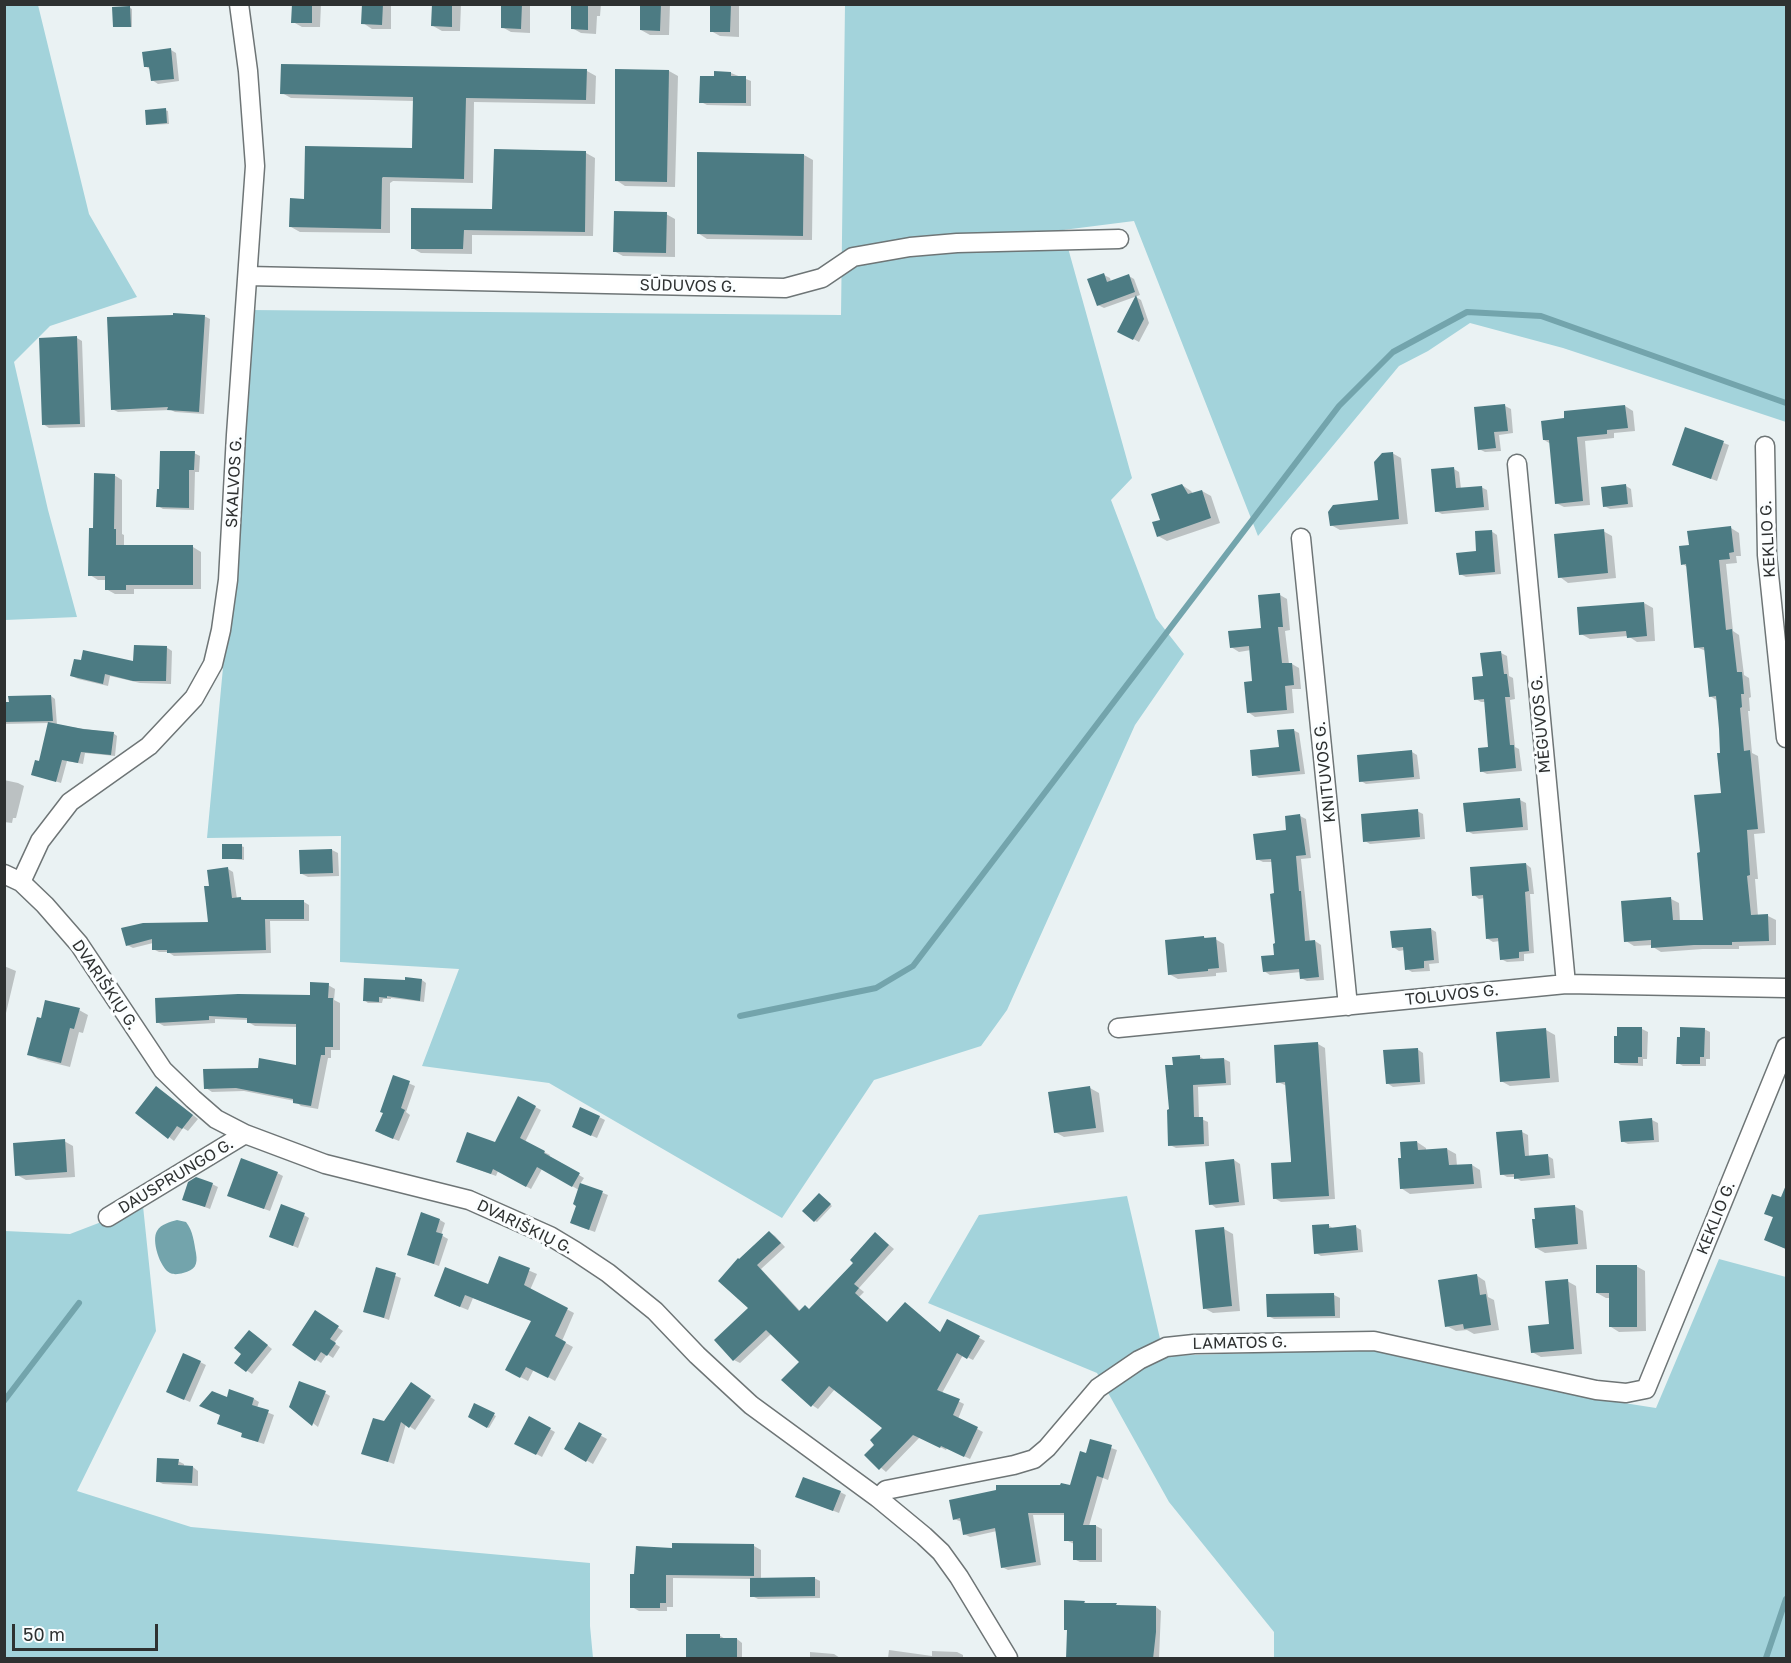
<!DOCTYPE html>
<html>
<head>
<meta charset="utf-8">
<style>
  body { margin:0 }
  #map { position:relative; width:1791px; height:1663px; overflow:hidden; background:#eaf2f3; font-family:"Golos Text",sans-serif }
  canvas { display:block }
  .frame { position:absolute; inset:0; border:6px solid #2e3131; pointer-events:none }
  .scale { position:absolute; left:12px; top:1624px; width:146px; height:27px; box-sizing:border-box; border:3px solid #2e3131; border-top:0; padding-left:8px; font-size:18px; line-height:21px; white-space:nowrap; color:#2e3131; -webkit-text-stroke:4px #fbfeff; paint-order:stroke }
</style>
</head>
<body>
<div id="map">
<canvas width="1791" height="1663"></canvas>
<div class="frame"></div>
<div class="scale">50 m</div>
</div>
<script>
const ctx = document.querySelector('canvas').getContext('2d');
ctx.lineJoin = 'round';
function fill(path, color) { ctx.fillStyle = color; ctx.fill(path, 'evenodd'); }
function stroke(path, color, width, dash) { ctx.strokeStyle = color; ctx.lineWidth = width; ctx.lineCap = dash ? 'butt' : 'round'; ctx.setLineDash(dash || []); ctx.stroke(path); }
function drawText(font, color, halo, rows, align = 'center') {
  ctx.font = font + ' "Golos Text",sans-serif'; ctx.lineWidth = 6; ctx.setLineDash([]); ctx.textBaseline = 'middle'; ctx.strokeStyle = halo; ctx.fillStyle = color; for (const [text, x, y, turn = 0] of rows) {
    ctx.save(); ctx.translate(x, y); ctx.rotate((+turn || 0) * Math.PI / 180); ctx.textAlign = isNaN(turn) ? turn : align; if (halo) ctx.strokeText(text, 0, 0); ctx.fillText(text, 0, 0); ctx.restore();
  }
}
fill(new Path2D(`
  M4 5H38L89 214 137 297 50 326 14 362 48 510 77 617 5 620Z
  M845 5H1786V422L1563 348 1470 323 1428 351 1399 366 1258 536 1134 221 1063 230 1132 478 1111 500 1156 618 1184 654 1135 725 1007 1010 981 1046 874 1080 782 1218 549 1083 422 1066 459 969 340 962 341 836 207 838 224 657 237 586 238 513 248 310 841 315Z
  M1127 1196 1164 1356 1371 1349 1592 1398 1656 1408 1719 1259 1786 1277V1658H1274V1632L1169 1502 1097 1373 928 1303 979 1215Z
  M143 1206 156 1331 77 1491 191 1527 590 1563V1626L593 1658H5V1231L70 1234Z`), '#a3d3db');
fill(new Path2D(`
  M177 1220 186 1222C193 1231 194 1242 196 1253 198 1265 195 1270 183 1273 179 1274 174 1275 170 1273 160 1268 151 1240 157 1231 161 1224 170 1222 177 1220Z`), '#73a4ac');
fill(new Path2D(`
  M293 4H321L320 27H302L293 22Z
  M363 4H391V29H372L363 23Z
  M433 4H461L460 31H442L433 26Z
  M503 4H530V33L511 32 502 27Z
  M573 4H601L600 16H597L596 34 581 33 572 28Z
  M642 4H670L669 35H650L641 30Z
  M712 4H739V37L720 36 711 31Z
  M129 7 132 9V27H115Z
  M171 50 176 53 179 81 158 84 152 80 151 70 145 66Z
  M587 71 596 76 595 104 474 102 473 183 393 181 390 183V233L300 232 291 227 306 200 413 149 414 101 291 98 282 93Z
  M669 71 678 76 675 187 625 186 616 180Z
  M731 73 751 81V106L707 105 701 102 715 77Z
  M165 110 168 111 169 124 150 125 147 124Z
  M586 153 595 158 593 236 472 235V254L421 253 412 248 494 210Z
  M804 155 813 160 812 240 707 239 698 233Z
  M666 214 675 219V257L623 256 614 251Z
  M1104 275 1110 278 1111 282 1129 276 1134 279 1140 295 1104 308 1098 305Z
  M1136 297 1141 300 1149 323 1139 342 1119 331Z
  M174 316H204L210 319 204 414 175 412 171 410 118 412 112 409Z
  M77 338 82 341 85 427 49 428 43 424Z
  M1505 406 1511 409 1513 433 1499 435 1501 451 1485 452 1479 449Z
  M1625 406 1633 411 1635 431 1614 433V438L1585 441 1590 505 1564 507 1556 503 1551 444 1544 440 1566 420Z
  M1686 429 1729 445 1717 481 1674 465Z
  M194 453 200 456 199 472H195L194 510 163 509 158 506Z
  M1392 453 1401 458 1408 524 1340 530 1331 525 1380 502Z
  M1454 469 1459 472 1461 489 1481 487 1487 490 1489 510 1442 514 1436 511Z
  M114 475 122 480V534L124 535V547H193L201 552V589H134V594H115L106 589 107 580H98L90 575 95 530Z
  M1182 485 1191 491 1193 494 1202 491 1211 496 1220 523 1167 541 1158 536Z
  M1626 486 1631 489 1633 507 1610 509 1604 506Z
  M1731 528 1739 533 1741 556H1736L1737 563 1726 564 1733 631 1739 635 1744 675 1749 678 1751 697 1749 698 1750 711H1748L1752 753 1758 756 1765 833 1754 834 1758 879H1755L1758 916H1768L1776 920V945L1739 946V949H1703L1661 952 1653 947V945L1634 946 1626 941 1671 899 1679 903 1680 922 1704 921 1701 854 1723 794 1722 754 1718 701 1710 696 1706 651 1696 647 1687 567 1683 564 1691 547Z
  M1491 531 1497 535 1501 574 1466 577 1460 574 1478 553Z
  M1603 531 1612 536 1616 578 1568 583 1560 577Z
  M1280 595 1287 599 1290 630 1285 631 1289 664H1292L1299 668 1301 689H1292L1294 713 1255 717 1248 712 1254 683 1251 650 1239 652 1231 647 1263 629Z
  M1644 603 1653 608 1655 641 1637 642 1628 636 1590 639 1581 634Z
  M166 647 172 651 171 684 140 683 110 676 108 686 78 679 72 676 135 663Z
  M1501 653 1507 656 1509 676 1513 678 1515 699 1510 700 1515 747 1519 749 1522 771 1487 774 1481 771 1490 749 1485 702H1481L1476 699 1484 677Z
  M51 696 55 699 57 725 113 733 117 736 115 756 85 753 83 764 67 761 61 783 33 774 41 763 49 723 4 724V703Z
  M1293 730 1299 733 1305 774 1259 778 1254 775 1281 748Z
  M1412 752 1417 755 1420 779 1366 784 1361 781Z
  M4 780 18 783 24 786 16 818H13L12 823 4 822Z
  M1520 800 1526 803 1528 830 1473 834 1467 831Z
  M1417 811 1423 814 1425 839 1370 844 1365 841Z
  M1300 816 1306 819 1311 858 1301 859 1310 942 1315 941 1321 945 1324 980 1307 981 1301 978V972L1270 975 1264 971 1276 956 1275 894 1273 862H1263L1257 859 1288 832Z
  M241 846 244 847V860L223 858Z
  M332 850 338 853 339 876 308 877 302 874Z
  M1526 864 1531 868 1534 894H1530L1534 953 1524 954V961L1507 962 1501 959 1500 941 1493 942 1488 939 1485 898 1479 899 1474 895Z
  M228 869 233 872 237 899 240 898 245 901 304 902 309 905V921H270L271 953 174 956 168 952H159L153 949V943L133 948 127 945 210 923 211 887Z
  M1431 929 1436 932 1439 963 1429 964 1430 971 1412 972 1407 969 1405 950 1399 951 1393 947Z
  M1204 937 1207 939H1215L1224 944 1227 972 1216 973V976L1178 979 1169 974Z
  M4 966 16 971 6 1013 4 1012Z
  M407 978 422 980 426 983 424 1002 391 998V999H383L382 1003H368L364 1000 406 981Z
  M328 985 335 989 334 1000 340 1003V1050H331V1058H328L318 1109 301 1106 295 1101 244 1091 212 1092 206 1088 297 1067V1027L255 1026 248 1022V1020L215 1019V1023L164 1026 157 1022 311 997Z
  M79 1010 88 1015 83 1033 79 1032 70 1067 38 1059 29 1054 42 1020Z
  M1642 1029 1648 1032 1647 1059H1643V1066L1621 1065 1615 1062 1618 1037Z
  M1704 1029 1710 1032V1059H1706V1066H1683L1678 1063 1681 1038Z
  M1546 1030 1555 1035 1559 1082 1510 1086 1501 1081Z
  M1318 1044 1325 1048 1335 1199 1281 1202 1274 1198 1293 1164 1287 1086 1278 1082Z
  M1417 1049 1423 1053 1425 1084 1393 1087 1387 1083Z
  M1199 1056 1205 1060 1224 1059 1230 1062 1231 1085 1198 1087 1199 1118 1208 1122 1209 1146 1176 1148 1170 1145V1111Z
  M394 1077 415 1086 406 1112 410 1115 399 1141 382 1134 384 1112Z
  M1090 1088 1099 1093 1104 1132 1064 1137 1055 1132Z
  M162 1091 198 1119 188 1131 183 1128 174 1141 169 1137Z
  M518 1098 541 1110 525 1142 550 1155 549 1157 584 1178 580 1184 608 1195 595 1232 578 1226 579 1190 542 1169 531 1189 498 1171 496 1176 463 1164 495 1144Z
  M599 1117 605 1120 597 1138 579 1130Z
  M1652 1120 1658 1123 1659 1142 1628 1144 1622 1141Z
  M1522 1132 1528 1135 1529 1157 1548 1156 1553 1159 1555 1178 1521 1181 1515 1177H1507L1502 1174Z
  M64 1141 73 1146 75 1177 26 1180 17 1175Z
  M1417 1142 1426 1148V1151L1447 1149 1456 1154 1457 1166 1472 1165 1480 1170 1482 1188 1410 1194 1401 1188 1403 1159Z
  M1234 1160 1240 1164 1245 1205 1216 1208 1211 1204Z
  M277 1173 283 1176 270 1211 234 1198Z
  M212 1184 218 1187 210 1209 184 1199Z
  M821 1196 832 1206 817 1222 815 1221Z
  M1773 1196 1786 1200V1249L1773 1243 1774 1218 1766 1214Z
  M1574 1206 1583 1211 1587 1249 1545 1253 1536 1248Z
  M304 1215 309 1218 298 1248 276 1239Z
  M440 1220 445 1223 441 1235 448 1239 439 1266 409 1255Z
  M1328 1225 1334 1229 1356 1227 1361 1230 1363 1252 1321 1256 1316 1253Z
  M1224 1229 1233 1234 1240 1311 1213 1313 1204 1308Z
  M769 1232 775 1236 785 1247 761 1269 801 1312 811 1310 881 1238 894 1249 859 1288 864 1292 859 1297 888 1323 905 1304 941 1333 948 1321 985 1341 973 1360 963 1355 942 1393 964 1404 958 1419 983 1432 970 1459 947 1448 946 1450 920 1437 886 1472 866 1455 876 1444 884 1428 835 1389 818 1409 812 1405 801 1362 771 1334 740 1363 734 1360 751 1308 739 1260Z
  M500 1258 537 1274 530 1290 574 1313 562 1341 573 1347 555 1381 534 1369 528 1381 507 1370 532 1321 473 1298 468 1310 443 1300 489 1286Z
  M1636 1266 1645 1271 1646 1331 1619 1332 1611 1327V1298H1606L1597 1293Z
  M377 1269 401 1278 389 1320 365 1311Z
  M1476 1275 1485 1281 1488 1297 1494 1300 1499 1330 1474 1334 1467 1330 1456 1331 1447 1326Z
  M1567 1281 1576 1286 1582 1354 1541 1357 1532 1352 1550 1326Z
  M1334 1295 1340 1298V1318L1274 1319 1268 1316Z
  M321 1316 343 1331 334 1343 340 1347 333 1358 327 1354 321 1363 294 1345Z
  M255 1335 272 1349 252 1374 236 1363Z
  M200 1362 206 1365 190 1402 174 1395Z
  M416 1388 435 1400 415 1430 406 1424 394 1464 363 1453 384 1423Z
  M325 1393 330 1396 318 1427 291 1406Z
  M228 1399H254L259 1402 257 1408 274 1415 264 1444 248 1439 222 1415Z
  M475 1406 496 1416 489 1428 470 1417Z
  M530 1418 555 1432 542 1457 516 1443Z
  M580 1424 607 1439 593 1464 566 1449Z
  M1091 1441 1117 1450 1108 1480 1103 1478 1089 1526H1096L1102 1529V1562H1080L1074 1559V1544L1066 1540V1515H1033L1041 1565 1008 1570 1002 1567 997 1531 970 1537 964 1534 962 1522 954 1519 1071 1487 1087 1455Z
  M178 1461 184 1464V1467H193L198 1471V1486L163 1484 157 1481Z
  M840 1492 846 1495 839 1513 803 1499Z
  M754 1546 761 1550V1579L814 1578 820 1581V1598L758 1599 752 1596V1579L673 1578V1607H667V1611H639L632 1607 674 1549Z
  M1084 1602 1088 1604 1116 1605 1120 1607H1156L1161 1611 1159 1658H1067Z
  M719 1635 725 1639H737L742 1643V1658H689Z
  M889 1650 932 1656V1651L957 1652 963 1655V1658H888Z
  M810 1652 834 1654 840 1658H810Z`), '#0003');
stroke(new Path2D(`
  M740 1016 876 988 913 966 1339 406 1393 352 1467 312 1541 316 1786 403
  M4 1401 79 1303
  M1766 1658 1786 1599`), '#73a4ac', 6);
fill(new Path2D(`
  M292 4H312V23H291Z
  M362 4H383L382 25 361 24Z
  M432 4H452V27L431 26Z
  M501 4H522L521 29 501 28Z
  M571 4H588V30L571 29Z
  M640 4H661L660 31 640 30Z
  M710 4H731L730 32H710Z
  M130 6 131 27H113L112 7Z
  M171 48 174 79 151 81 149 67H144L142 52Z
  M281 64 587 69 586 100 466 98 464 179 383 177 382 178 381 229 289 227 290 198 304 199 305 146 412 148 413 97 280 94Z
  M615 69 669 70 667 182 615 181Z
  M714 71 731 72V76H746V103H699L700 76H714Z
  M166 108 167 123 146 125 145 110Z
  M494 149 586 151 585 232 464 230 463 249H411V208L492 209Z
  M697 152 804 154 803 236 697 234Z
  M614 211 667 212 666 253 613 252Z
  M1104 273 1107 282 1129 274 1135 292 1097 306 1087 279Z
  M1136 295 1144 319 1133 340 1117 332Z
  M173 313 205 315 199 412 167 410 168 407 111 410 107 317 173 315Z
  M77 336 80 424 42 425 39 338Z
  M1505 404 1508 431 1494 432 1496 448 1478 450 1474 407Z
  M1625 405 1628 428 1607 430V434L1577 437 1583 501 1555 504 1549 440H1543L1541 421 1564 418V411Z
  M1685 427 1724 441 1711 479 1672 465Z
  M160 451H195L194 470H189V508L156 507 157 489H159Z
  M1393 452 1399 519 1330 526 1328 512 1333 505 1378 500 1374 462 1382 453Z
  M1454 467 1456 488 1482 486 1484 507 1435 512 1431 469Z
  M94 473 115 474 114 529H116V545H193V585H126V590H105V576H88L89 528H93Z
  M1182 484 1188 494 1202 490 1211 518 1157 537 1152 522 1160 520 1151 494Z
  M1626 484 1628 504 1603 507 1601 487Z
  M1731 526 1734 552 1729 553 1730 559 1719 560 1726 630 1732 629 1737 672H1742L1744 694H1741L1742 707 1740 708 1744 751 1750 750 1758 829 1747 830 1750 875 1747 876 1751 915 1768 914 1769 941 1732 942V945H1694L1651 948V940L1624 942 1621 901 1671 897 1673 920H1703L1697 853 1700 852 1694 795 1721 793 1717 753H1720L1719 729 1716 696 1709 697 1704 647 1694 648 1686 564 1681 565 1679 546 1689 545 1687 531Z
  M1604 529 1608 573 1558 578 1554 534Z
  M1492 530 1495 572 1459 575 1456 553 1476 551 1475 531Z
  M1280 593 1283 627H1278L1282 663H1292L1294 685 1285 686 1287 710 1247 713 1244 682 1252 681 1249 646 1230 648 1228 631 1261 628 1258 595Z
  M1644 602 1647 636 1627 638 1626 631 1579 635 1577 607Z
  M134 645 167 646 166 681H133L105 674 103 684 70 676 74 659 81 660 83 650 133 661Z
  M1501 651 1504 674H1507L1510 697H1505L1510 745H1514L1516 768 1480 772 1478 748 1488 747 1484 699 1474 700 1472 677 1483 676 1480 653Z
  M51 695 53 721 4 722V702H9L8 696Z
  M48 722 83 729 114 732 111 755 81 752 78 763 62 760 56 782 31 775 35 760 39 761Z
  M1294 729 1300 771 1252 776 1250 750 1279 747 1277 730Z
  M1412 750 1414 777 1359 782 1357 755Z
  M1520 798 1523 827 1466 832 1463 803Z
  M1418 809 1420 837 1363 842 1361 814Z
  M1300 814 1306 855 1296 856 1299 891H1301L1305 941 1315 940 1319 977 1300 979 1299 969 1263 972 1261 956 1274 955 1273 944 1275 943 1270 894 1274 893 1271 859 1256 860 1253 834 1286 830 1285 816Z
  M222 844H242V859H222Z
  M332 849 333 873 300 874 299 850Z
  M1526 863 1529 891 1525 892 1529 951 1519 952V958L1500 960 1498 938 1486 939 1483 895 1472 896 1470 867Z
  M228 867 232 898 241 897V900H304V919H265L266 950 167 953V950H152V939L126 946 121 928 143 923 208 922 204 886H209L207 870Z
  M1431 928 1434 960 1424 961V968L1405 970 1403 947 1392 948 1390 931Z
  M1204 936V938L1216 937 1219 968 1208 969V971L1168 975 1165 940Z
  M405 977 422 979 420 1001 387 996V998L379 997V1002L363 1001 364 978 405 980Z
  M310 982 329 983 328 998H333V1047H325V1055H321L311 1106 293 1103V1099L236 1088 204 1089 203 1069 258 1068 259 1058 296 1065V1024L247 1023V1018L209 1016V1020L156 1023 155 998 238 994 310 995Z
  M45 1000 80 1008 74 1029 70 1028 61 1063 27 1055 37 1017 41 1018Z
  M1617 1027H1642V1057H1638V1063H1614V1036H1617Z
  M1680 1027 1705 1028 1704 1057H1700V1064H1676L1677 1037H1680Z
  M1546 1028 1550 1078 1500 1082 1496 1032Z
  M1318 1042 1329 1196 1273 1199 1271 1163 1291 1162V1159L1285 1082 1276 1083 1274 1045Z
  M1418 1048 1420 1082 1386 1084 1383 1050Z
  M1200 1055V1059L1224 1058 1226 1083 1193 1085 1194 1117H1203L1204 1144 1168 1146 1167 1110 1169 1109 1165 1065H1173L1172 1057Z
  M393 1075 410 1081 401 1108 405 1110 393 1139 375 1131 383 1113 380 1112Z
  M156 1086 193 1115 182 1129 177 1126 168 1139 135 1113Z
  M1090 1086 1096 1128 1054 1133 1048 1092Z
  M518 1096 536 1106 520 1138 545 1151 544 1153 580 1173 572 1187 537 1167 526 1187 493 1169 491 1174 456 1162 467 1132 495 1142Z
  M580 1107 600 1116 591 1136 572 1127Z
  M1652 1118 1654 1140 1621 1142 1619 1121Z
  M1522 1130 1525 1156 1548 1154 1550 1175 1514 1179V1174L1500 1175 1496 1132Z
  M65 1139 67 1172 15 1176 13 1143Z
  M1417 1141 1418 1150 1447 1148 1449 1165 1472 1164 1474 1184 1400 1189 1398 1158H1401L1400 1142Z
  M241 1158 278 1172 264 1209 227 1196Z
  M1234 1159 1239 1202 1209 1205 1205 1162Z
  M196 1177 213 1183 205 1207 182 1200 188 1182Z
  M580 1183 603 1191 589 1230 570 1223 576 1206 573 1204Z
  M1786 1185V1249L1764 1240 1773 1217 1764 1214 1772 1194 1781 1197Z
  M819 1193 831 1204 814 1222 802 1211Z
  M281 1204 305 1213 293 1246 269 1237Z
  M1575 1205 1578 1244 1535 1248 1532 1219H1535L1534 1208Z
  M421 1212 440 1219 436 1232 443 1234 434 1264 407 1255Z
  M1329 1224V1228L1356 1225 1358 1250 1314 1254 1312 1225Z
  M1224 1227 1232 1306 1203 1309 1195 1230Z
  M769 1231 781 1243 757 1265 799 1311 805 1305 809 1309 853 1263 850 1260 875 1232 889 1245 854 1284 859 1288 855 1293 887 1322 905 1302 940 1332 947 1319 980 1336 967 1359 957 1353 937 1390 960 1399 953 1415 978 1427 964 1457 941 1446 940 1448 913 1435 879 1470 864 1455 874 1445 870 1440 882 1428 829 1386 811 1407 781 1380 799 1362 766 1330 733 1361 714 1340 748 1308 718 1281 738 1258 739 1259Z
  M499 1256 530 1268 524 1285 568 1308 555 1336 566 1342 548 1378 526 1367 520 1378 505 1370 531 1321 465 1295 460 1307 434 1296 445 1267 488 1284Z
  M1596 1265H1637V1327H1609V1293H1596Z
  M376 1267 396 1273 384 1318 363 1312Z
  M1477 1274 1480 1295 1486 1294 1491 1325 1464 1329 1463 1324 1445 1327 1438 1280Z
  M1568 1279 1574 1349 1531 1353 1528 1326 1549 1324 1545 1281Z
  M1334 1293 1335 1316 1267 1317 1266 1294Z
  M315 1310 339 1326 330 1339 336 1343 327 1356 321 1352 315 1361 292 1345Z
  M249 1330 268 1345 246 1372 234 1363 241 1354 234 1348Z
  M183 1353 201 1361 184 1400 166 1392Z
  M299 1381 326 1391 312 1426 289 1407Z
  M411 1382 431 1396 409 1428 401 1422 388 1462 361 1454 373 1418 384 1421Z
  M229 1389 254 1398 252 1405 269 1410 258 1442 241 1437 242 1433 217 1424 220 1415 199 1406 212 1391 227 1397Z
  M474 1403 495 1413 487 1428 468 1417Z
  M529 1416 551 1428 536 1455 514 1444Z
  M579 1422 602 1434 586 1462 564 1449Z
  M1090 1439 1112 1445 1103 1478 1097 1476 1083 1525H1096V1560H1073V1541H1064V1513H1028L1036 1562 1001 1568 995 1528 963 1535 960 1518 953 1520 949 1500 996 1490V1485H1060L1061 1483 1070 1485 1080 1451 1086 1453Z
  M157 1458 179 1459 178 1465 193 1466 192 1483 156 1482Z
  M803 1477 841 1491 833 1511 795 1497Z
  M672 1543 754 1544V1576L666 1575V1603H660V1608H630V1574H634L636 1546 672 1548Z
  M815 1577V1596L750 1597V1578Z
  M1064 1600 1085 1601 1084 1603H1117L1116 1605 1156 1606V1632L1153 1659H1066L1067 1630H1064Z
  M686 1634H720V1638H737V1659H686Z`), '#4c7b83');
const street = new Path2D(`
  M248 276 785 288 822 278 853 257 910 247 957 243 1119 239
  M1765 446 1767 555 1786 738
  M1517 464 1566 984
  M1301 538 1348 1006
  M4 874 21 882 45 905 79 944 163 1070 193 1099 216 1119 245 1134 325 1164 469 1200 550 1236 575 1251 608 1273 655 1311 697 1355 751 1405 878 1498 924 1536 941 1552 959 1577 1008 1658
  M21 882 40 841 70 802 149 746 194 698 213 664 221 630 228 580 236 435 255 166 248 71 239 4
  M1118 1028 1566 984 1786 988
  M108 1217 245 1134
  M878 1498 886 1490 1014 1465 1034 1459 1047 1448 1098 1388 1139 1360 1166 1347 1194 1344 1374 1341 1596 1390 1626 1393 1646 1389 1786 1047`);
stroke(street, '#6e7576', 21);
stroke(street, '#fff', 18);
drawText('16px', '#2e3131', '#fbfeff', [
  ["SŪDUVOS G.",688,286,1],
  ["SKALVOS G.",234,482,-87],
  ["KEKLIO G.",1768,539,-93],
  ["MĖGUVOS G.",1541,724,-95],
  ["KNITUVOS G.",1325,772,-96],
  ["DVARIŠKIŲ G.",105,985,56],
  ["TOLUVOS G.",1452,995,-6],
  ["DAUSPRUNGO G.",176,1176,-31],
  ["KEKLIO G.",1716,1218,-68],
  ["DVARIŠKIŲ G.",525,1227,26],
  ["LAMATOS G.",1240,1343,-1]
]);
</script>
</body>
</html>
